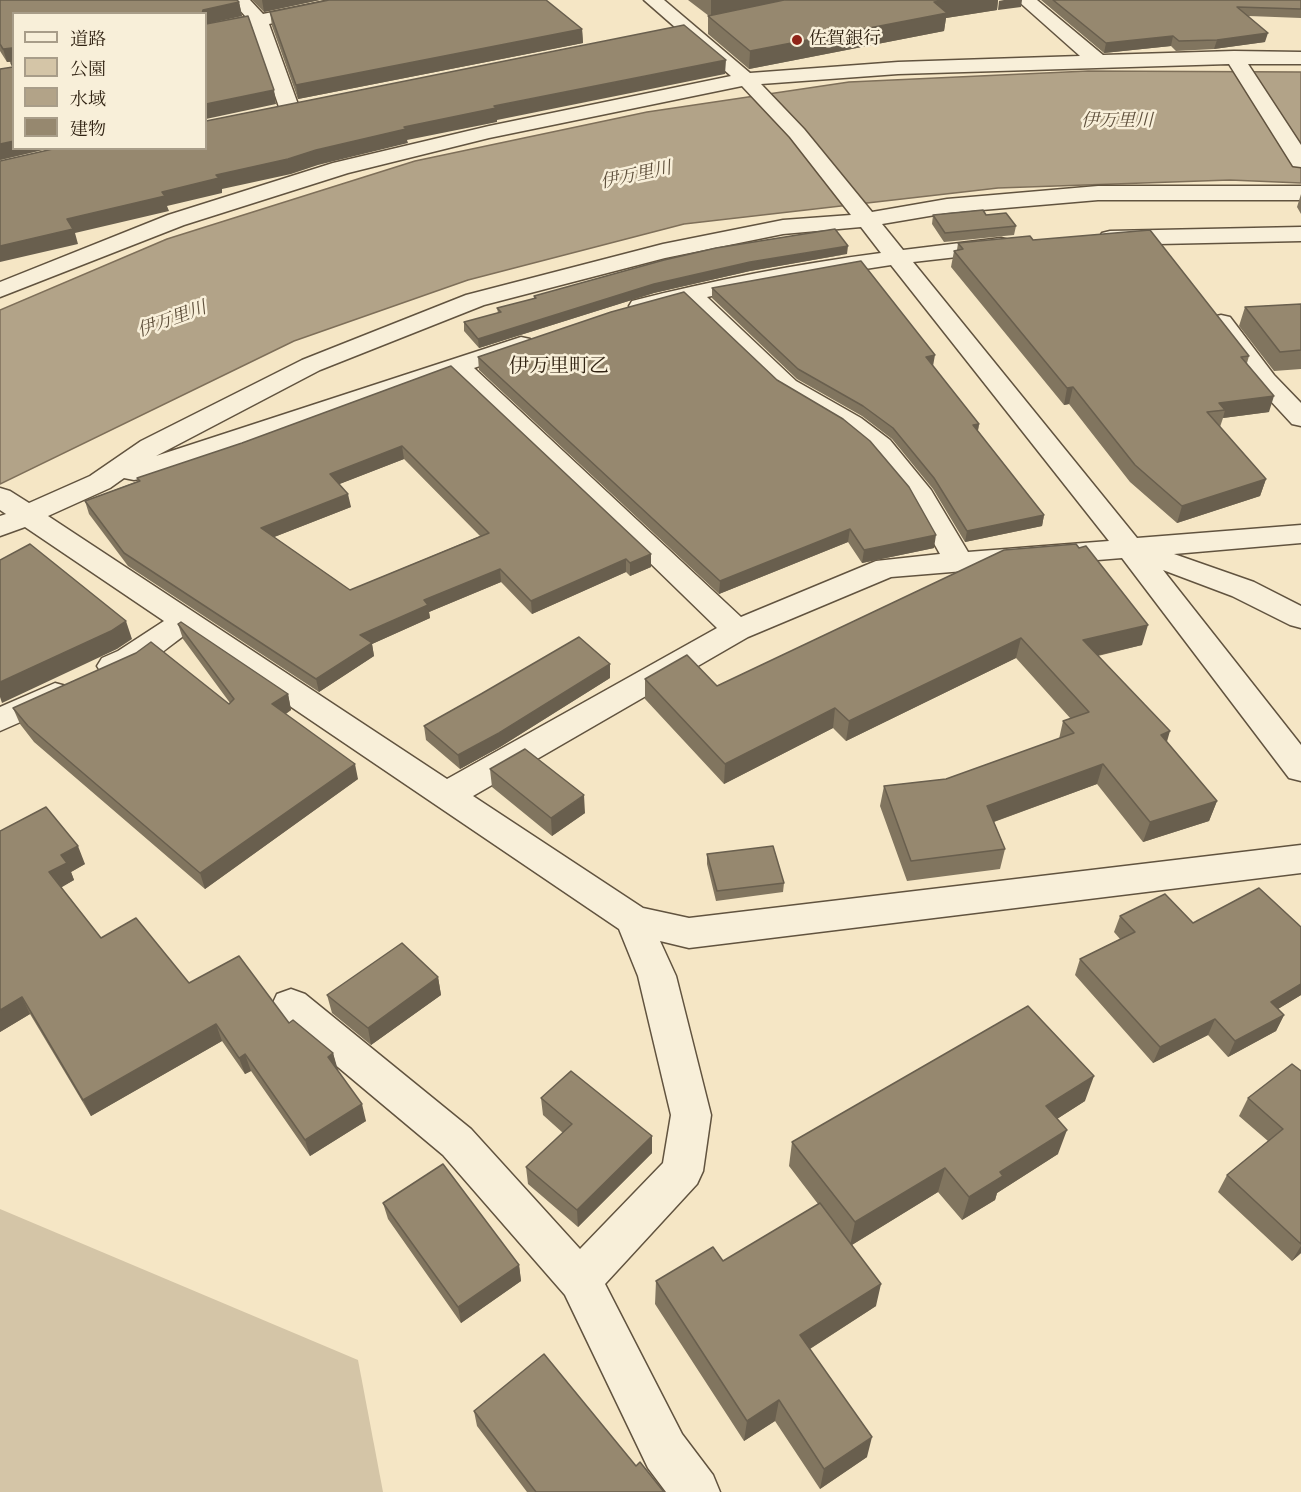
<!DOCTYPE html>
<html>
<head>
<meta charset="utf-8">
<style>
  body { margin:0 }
  #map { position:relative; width:1301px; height:1492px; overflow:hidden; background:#f5e6c5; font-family:"IM FELL French Canon","Noto Serif JP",serif }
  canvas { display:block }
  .legend { position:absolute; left:12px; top:12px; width:195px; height:138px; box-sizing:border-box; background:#f8efd9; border:2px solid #a89d89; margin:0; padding:8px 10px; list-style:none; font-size:18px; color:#302212 }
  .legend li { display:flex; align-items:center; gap:12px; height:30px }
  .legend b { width:30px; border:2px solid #a89d89 }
</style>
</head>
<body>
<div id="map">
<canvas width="1301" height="1492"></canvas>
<ul class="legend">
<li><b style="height:8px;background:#f8efd9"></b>道路</li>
<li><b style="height:16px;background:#d4c5a7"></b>公園</li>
<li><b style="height:16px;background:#b2a388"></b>水域</li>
<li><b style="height:16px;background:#96886f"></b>建物</li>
</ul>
</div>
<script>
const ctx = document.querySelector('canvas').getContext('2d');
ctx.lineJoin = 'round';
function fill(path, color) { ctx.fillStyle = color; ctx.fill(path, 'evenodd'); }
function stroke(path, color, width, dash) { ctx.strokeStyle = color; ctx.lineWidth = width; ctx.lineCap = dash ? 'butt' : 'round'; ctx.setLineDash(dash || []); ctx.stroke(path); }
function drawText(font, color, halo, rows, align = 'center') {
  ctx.font = font + ' "IM FELL French Canon","Noto Serif JP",serif'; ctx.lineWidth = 5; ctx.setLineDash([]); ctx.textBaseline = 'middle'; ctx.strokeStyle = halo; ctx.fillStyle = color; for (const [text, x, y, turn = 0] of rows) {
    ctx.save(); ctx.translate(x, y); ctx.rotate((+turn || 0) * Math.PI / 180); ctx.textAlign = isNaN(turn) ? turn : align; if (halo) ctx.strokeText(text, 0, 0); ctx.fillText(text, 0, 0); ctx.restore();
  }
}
fill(new Path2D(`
  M0 1209 358 1360 383 1492H0Z`), '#d4c5a7');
const water = new Path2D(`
  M1088 71 1301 72V183L1230 180 998 188 684 224 468 280 294 341 0 484V310L167 239 415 161 647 112 849 82Z`);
fill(water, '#b2a388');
stroke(water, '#7e6f59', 1.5);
const minor = new Path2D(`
  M231 0H250L263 14 331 0H367L364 4 358 5 269 24 300 110 297 114H283L280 110 252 27 206 36V26L246 17Z
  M644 0H664L750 73 898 62 1080 56 1017 0H1037L1103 55 1234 51 1301 52V64H1248L1301 145V167L1293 166 1229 64 898 74 761 84 804 129 872 212 947 199 1098 186H1301V200H1098L947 213 882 224 903 250 1001 238 1009 240 1012 245 1009 250 1001 252 913 262 1137 538 1301 525V543L1174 554 1254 582 1301 606V628L1290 625 1232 596 1163 570 1301 745V781L1289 778 1122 558 891 577 748 637 473 796 643 908 689 918 1301 845V873L689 948 660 941 676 976 711 1115 703 1171 697 1184 605 1284 682 1434 713 1475 720 1492H666L648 1468 565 1295 443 1155 277 1016 272 1005 277 994 291 989 305 994 471 1129 580 1249 663 1163 671 1115 638 976 619 929 185 635C162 651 131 682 102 674L97 666 102 658 118 651 164 621 25 527 0 536V516L6 514 0 510V488L10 491 29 503 90 476 141 441 302 360 466 295 663 244 783 220 851 215 790 137 742 86 489 138 348 173 184 225 0 297V282L168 215 333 163 489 126 731 76ZM861 227 881 253C797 264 714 280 632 301L629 306 632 311 641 313 685 302 778 391 843 430 870 452 909 499 940 554 876 561 741 617 474 368 530 349 533 344 530 339 521 337 156 456 320 370 484 305 665 258 783 234ZM891 265 1109 541 968 552 931 490 890 440 861 418 796 381 707 297 775 283ZM452 375 572 487 717 628 447 779 48 516 110 488 124 478 134 480 144 478Z
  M1301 227V241L1110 245 1102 243 1099 238 1102 233 1110 231Z
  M1221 315 1230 317 1274 375 1301 403V426L1292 424 1256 385 1212 327 1209 322 1212 317Z
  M55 683 66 686 71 694 66 702 0 731V707Z`);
stroke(minor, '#61533f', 3);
fill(minor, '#f8efd9');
fill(new Path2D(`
  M0 0 239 2 242 16 206 24 14 148H51L0 160 12 67 11 62H7L0 51Z
  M252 0H320L264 12Z
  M688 0H998L997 10 946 18 944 31 749 69 708 34V16H709Z
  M1041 0H1301V18L1249 16 1265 42 1214 49 1176 51 1171 46 1104 53Z
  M270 12 582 29 583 43 298 99 272 26Z
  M1301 194V214L1297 207Z
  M933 215H986L1016 226 1014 235 944 242 932 224Z
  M1033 240 1249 356 1247 363 1269 412 1223 418 1220 427 1266 479 1260 496 1177 523 1130 482 1069 404 1064 405 951 267 954 251 957 250 958 243Z
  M847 254 750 271 654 293 479 348 464 331V322L498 313 497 308 534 299V296Z
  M712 288 933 366 979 424 978 431 1044 515 1042 526 965 542 933 489 892 439 862 416 797 379 712 298Z
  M1301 304V369L1274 371 1239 326 1245 307Z
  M478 357 934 548 862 563 848 542 719 594 479 370Z
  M451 366 651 567 630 576 626 572 532 614 501 582 429 612 430 618 372 644 374 656 319 692 128 566 89 514 85 501 138 481 137 478 242 443ZM404 459 480 536 350 590 274 537 351 507 339 484Z
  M1004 550 1142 645 1098 656 1167 742 1217 801 1209 821 1143 842 1097 784 994 822 1005 849 1000 869 907 881 880 806 884 786 946 779 1059 739 1063 721 1071 719 1016 658 846 741 833 728 724 784 645 699V679L717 686Z
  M178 624 288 694 291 710 286 714 358 779 205 889 34 742 20 724 13 708 229 704 230 703 183 639Z
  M610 678 500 747 460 769 426 740 424 726Z
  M490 769 585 813 552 836 492 787Z
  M0 831 85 864 71 872 74 880 61 887 101 938 189 983 289 1023 333 1053 337 1070 366 1121 310 1156 251 1071 245 1074 222 1041 91 1116 30 1014 0 1032Z
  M707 854 784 883 783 892 716 901 707 864Z
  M1120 916 1193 923 1301 927V995L1278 1009 1284 1015 1276 1031 1228 1057 1208 1035 1153 1063 1075 975 1080 959 1120 939 1114 932Z
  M438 977 441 995 371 1045 332 1013 327 995Z
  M1301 1071V1253L1292 1261 1218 1192 1227 1175 1268 1141 1239 1116 1248 1098Z
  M541 1098 652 1136V1153L578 1227 528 1184 526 1167 563 1133 543 1115Z
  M1085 1101 1057 1119 1058 1154 997 1193 995 1200 962 1220 938 1192 852 1245 876 1306 810 1349 867 1457 820 1489 775 1421 744 1441 655 1304 656 1281 723 1261 818 1204 789 1166 792 1142Z
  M383 1203 519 1265 521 1281 461 1323 388 1219Z
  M474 1411 636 1466 664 1492H527L477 1426Z`), '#81755f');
fill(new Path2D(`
  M262 0H320L264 12Z
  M711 0H794L711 17Z
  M948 0H998L997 10 946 18 944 31 749 69 750 51 934 2Z
  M1004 0H1022L1021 7 998 10 999 1Z
  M239 2 242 16 206 24V14H202L203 10Z
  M582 29 583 43 298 99 296 85Z
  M1268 33 1265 42 1214 49 1217 40Z
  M1173 36 1171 46 1104 53 1106 43Z
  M12 48 14 61 7 62 3 49Z
  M726 60 725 74 497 120V122L407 140 408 143 318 165 291 174 222 189V193L167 206 169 211 75 233 78 244 0 262V246L67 219 162 192 216 175 316 150 404 127 494 106Z
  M274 90 276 104 206 119V104Z
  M14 141V148H51L0 160V144Z
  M848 246 847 254 750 271 654 293 479 348 478 339 654 284 750 262Z
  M935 355 933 366 925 368 926 357Z
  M1073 387 1069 404 1064 405 1067 388Z
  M1274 396 1269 412 1223 418 1225 410 1219 403Z
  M979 424 977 435 973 425Z
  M402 446 404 459 332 487 330 474Z
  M1266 479 1260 496 1177 523 1182 506Z
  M348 494 351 507 264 541 261 528Z
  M1044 515 1042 526 965 542 967 531Z
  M850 529 848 542 719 594 720 581Z
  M936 535 934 548 862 563 864 550Z
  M651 554V567L630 576V563Z
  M626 559V572L532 614 531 601Z
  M500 569 501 582 429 612 430 618 372 644 374 656 319 692 316 679 360 635 424 600Z
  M126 621 132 639 117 649 2 703 0 697V682Z
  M1148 625 1142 645 1078 660 1083 640Z
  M1021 638 1016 658 846 741 849 721Z
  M610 664V678L500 747 460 769 458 755Z
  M288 694 291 710 276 720 272 704Z
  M835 708 833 728 724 784 725 764Z
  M1170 731 1164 752 1161 735Z
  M355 764 358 779 205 889 200 873Z
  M1103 764 1097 784 982 826 987 806Z
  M584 795 585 813 552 836 551 818Z
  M1217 801 1209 821 1143 842 1150 822Z
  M78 846 85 864 71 872 74 880 57 890 49 872 61 855Z
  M438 977 441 995 371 1045 368 1028Z
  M1301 984V995L1263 1018 1271 1002Z
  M22 997 30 1014 0 1032V1010Z
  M1284 1015 1276 1031 1228 1057 1235 1041Z
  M1215 1019 1208 1035 1153 1063 1160 1047Z
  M216 1024 222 1041 91 1116 83 1100Z
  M333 1053 338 1070 332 1074 328 1057Z
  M245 1054 251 1071 245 1074 239 1058Z
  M1094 1076 1085 1101 1038 1131 1046 1106Z
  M362 1104 366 1121 310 1156 305 1140Z
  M1067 1130 1058 1154 997 1193 995 1200 962 1220 969 1197 1000 1172Z
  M652 1136V1153L578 1227 577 1210Z
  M945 1168 938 1192 850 1246 855 1222Z
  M1301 1246V1253L1292 1261Z
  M519 1265 521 1281 461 1323 458 1307Z
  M881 1284 876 1306 797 1357 800 1335Z
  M779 1400 775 1421 744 1441 747 1421Z
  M872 1437 867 1457 820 1489 824 1469Z`), '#695f4e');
const building = new Path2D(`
  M0 0H237L239 2 203 10 202 14H14V141L0 144V69L13 67 11 63 12 48 3 49 0 44Z
  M329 0H546L582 29 296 85 270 12Z
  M784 0H948L934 2 947 13 750 51 708 16Z
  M1053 0H1301V9L1237 7 1268 33 1217 40 1179 41 1173 36 1106 43Z
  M248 16 274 90 206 104V24Z
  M684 25 726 60 494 106 496 108 404 127 406 129 316 150 288 159 216 175 219 178 162 192 165 196 67 219 73 229 0 246V161L57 148H206V121Z
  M983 210 986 215 1006 213 1016 226 945 233 933 215Z
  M835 229 848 246 750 262 654 284 478 339 464 322 501 312 497 308 536 298 534 296 664 260 716 248Z
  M1150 230 1249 356 1241 357 1274 396 1219 403 1225 410 1207 412 1266 479 1182 506 1135 465 1073 387 1067 388 954 251 963 249 958 243 1030 236 1033 240Z
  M861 261 935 355 926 357 979 424 973 425 1044 515 967 531 934 478 893 428 863 406 798 369 712 288Z
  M684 292 777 380 843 419 870 441 909 487 936 535 864 550 850 529 720 581 478 357 611 312Z
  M1301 304V350L1280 352 1245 307Z
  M451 366 651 554 630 563 626 559 531 601 500 569 424 600 428 605 360 635 372 643 316 679 124 553 85 501 140 481 137 478 242 443ZM402 446 489 533 350 590 261 528 348 494 330 474Z
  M30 544 126 621 111 631 0 682V560Z
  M1076 544 1079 548 1086 546 1148 625 1083 640 1170 731 1161 735 1217 801 1150 822 1103 764 987 806 1005 849 911 861 884 786 946 779 1074 733 1063 721 1089 712 1021 638 849 721 835 708 725 764 645 679 687 655 717 686 1004 550Z
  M181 622 288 694 272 704 355 764 200 873 28 726 13 708 136 653 151 642 229 704 234 699 178 624Z
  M579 637 610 664 499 733 458 755 424 726 481 694Z
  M525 749 584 795 551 818 490 769Z
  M46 807 78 846 61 855 67 863 49 872 101 938 136 918 189 983 239 956 289 1023 293 1020 333 1053 328 1057 362 1104 305 1140 245 1054 239 1058 216 1024 83 1100 22 997 0 1010V831Z
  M773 846 784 883 717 891 707 854Z
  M1259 888 1301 927V984L1271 1002 1284 1015 1235 1041 1215 1019 1160 1047 1080 959 1135 932 1120 916 1165 894 1193 923Z
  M402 943 438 977 368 1028 327 995Z
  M1028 1006 1094 1076 1046 1106 1067 1130 1000 1172 1003 1176 969 1197 945 1168 855 1222 792 1142Z
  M1292 1064 1301 1071V1244L1227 1175 1283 1129 1248 1098Z
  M571 1071 652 1136 577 1210 526 1167 572 1124 541 1098Z
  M443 1164 519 1265 458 1307 383 1203Z
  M820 1203 881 1284 800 1335 872 1437 824 1469 779 1400 747 1421 656 1281 713 1247 723 1261Z
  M544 1354 636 1466 640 1462 664 1492H536L474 1411Z`);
fill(building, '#96886f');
stroke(building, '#695f4e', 1.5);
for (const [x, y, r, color] of [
  [797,40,6,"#8f2418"]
]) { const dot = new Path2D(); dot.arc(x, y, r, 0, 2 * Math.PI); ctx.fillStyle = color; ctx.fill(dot); stroke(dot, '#f8efd9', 2); }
drawText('18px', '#302212', '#f8efd9', [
  ["佐賀銀行",809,40]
], 'left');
drawText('italic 18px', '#5e4f3b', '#f8efd9', [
  ["伊万里川",1117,122],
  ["伊万里川",636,176,-12],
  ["伊万里川",172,320,-20]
]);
drawText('20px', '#302212', '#f8efd9', [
  ["伊万里町乙",559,367]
]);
</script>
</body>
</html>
